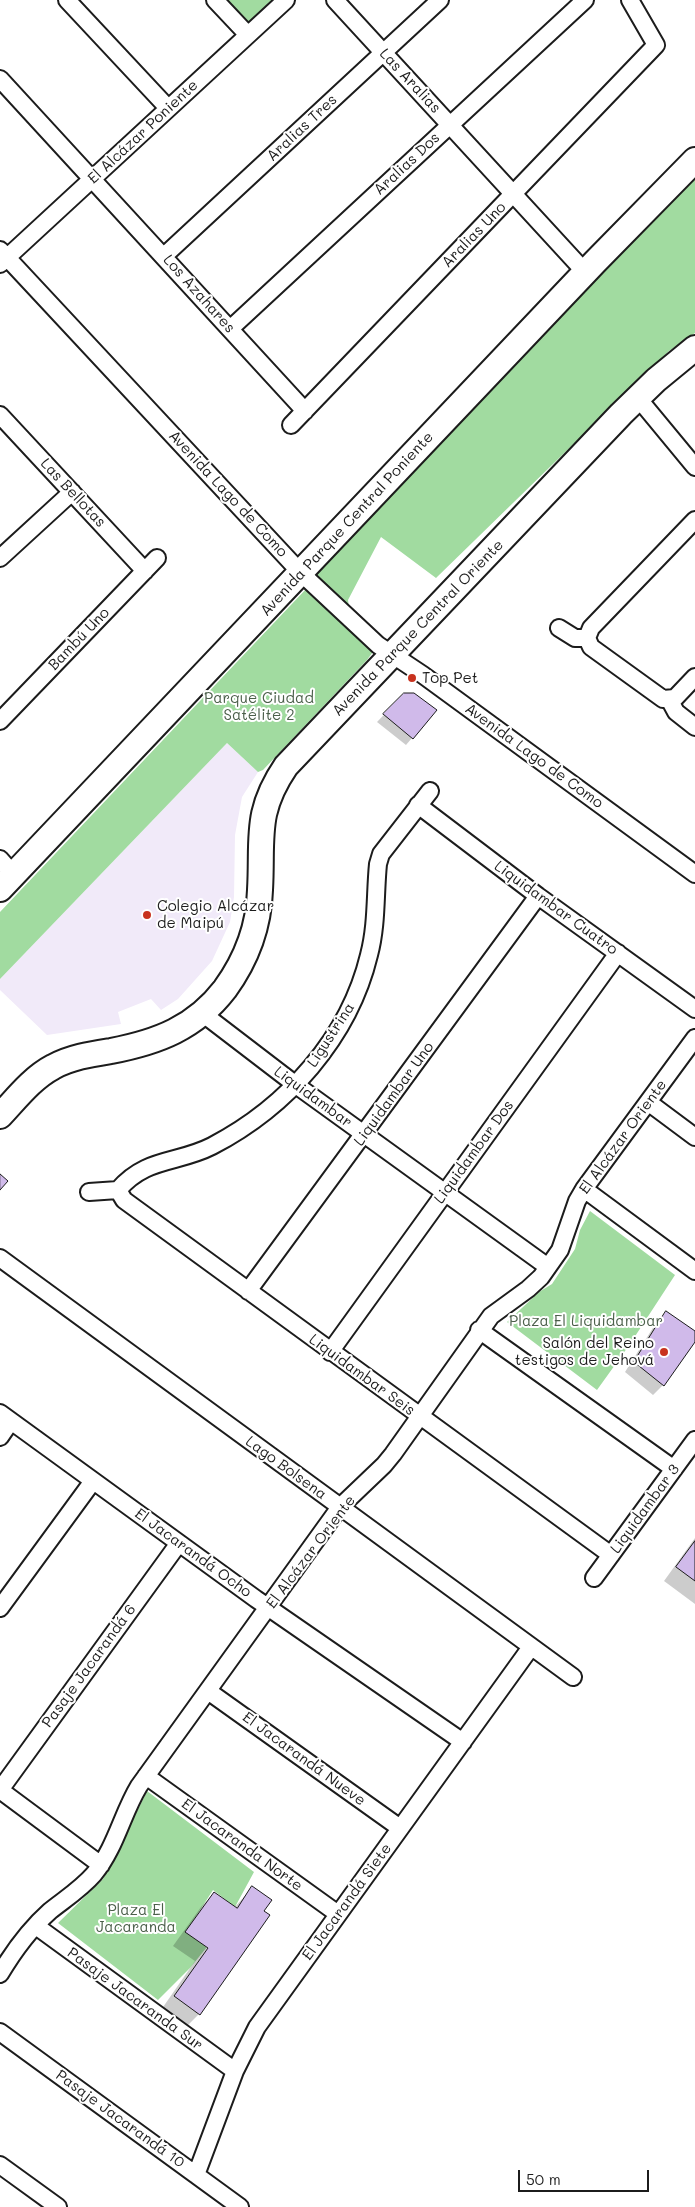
<!DOCTYPE html>
<html>
<head>
<meta charset="utf-8">
<style>
  body { margin:0 }
  #map { position:relative; width:695px; height:2207px; overflow:hidden; background:#fff; font-family:Mali,sans-serif }
  canvas { display:block }
  .scale { position:absolute; left:518px; top:2170px; width:131px; height:22px; box-sizing:border-box; border:2px solid #1c1c1c; border-top:0; padding-left:6px; font-size:15px; line-height:18px; white-space:nowrap; color:#1c1c1c; -webkit-text-stroke:4px #fff; paint-order:stroke }
</style>
</head>
<body>
<div id="map">
<canvas width="695" height="2207"></canvas>
<div class="scale">50 m</div>
</div>
<script>
const ctx = document.querySelector('canvas').getContext('2d');
ctx.lineJoin = 'round';
function fill(path, color) { ctx.fillStyle = color; ctx.fill(path, 'evenodd'); }
function stroke(path, color, width, dash) { ctx.strokeStyle = color; ctx.lineWidth = width; ctx.lineCap = dash ? 'butt' : 'round'; ctx.setLineDash(dash || []); ctx.stroke(path); }
function drawText(font, color, halo, rows, align = 'center') {
  ctx.font = font + ' Mali,sans-serif'; ctx.lineWidth = 4; ctx.setLineDash([]); ctx.textBaseline = 'middle'; ctx.strokeStyle = halo; ctx.fillStyle = color; for (const [text, x, y, turn = 0] of rows) {
    ctx.save(); ctx.translate(x, y); ctx.rotate((+turn || 0) * Math.PI / 180); ctx.textAlign = isNaN(turn) ? turn : align; if (halo) ctx.strokeText(text, 0, 0); ctx.fillText(text, 0, 0); ctx.restore();
  }
}
fill(new Path2D(`
  M227 743 258 772 242 797 235 835 234 897 230 922 212 961 178 999 161 1010 151 999 118 1012 121 1024 47 1035 0 990V979Z`), '#f1eaf9');
fill(new Path2D(`
  M219 0H274L249 25Z
  M695 177V333L669 351 436 578 381 537 348 600 349 607 310 573 599 273Z
  M307 588 378 645 367 660 263 770 258 772 227 743 0 979V912Z
  M590 1211 675 1275 630 1344 597 1390 507 1322 539 1292 552 1284 575 1249 580 1230Z
  M147 1791 254 1872 235 1907 213 1890 186 1932 207 1947 190 1968 158 2000 58 1923 103 1879Z`), '#a1dba0');
fill(new Path2D(`
  M404 694 412 738 406 745 377 722Z
  M666 1313 695 1333V1339L663 1385 653 1395 625 1372 656 1323Z
  M695 1538V1604L664 1581Z
  M252 1888 199 2014 186 2027 161 2010 195 1961 173 1946 201 1907 214 1893 234 1908Z`), '#0003');
const building = new Path2D(`
  M404 693H414L437 710 413 739 383 714Z
  M0 1174 8 1181 0 1190Z
  M666 1311 695 1331V1342L664 1386 634 1362Z
  M695 1541V1581L676 1567Z
  M252 1886 272 1900 264 1911 270 1915 200 2015 174 1996 208 1948 185 1932 214 1892 237 1908Z`);
fill(building, '#d0baea');
stroke(building, '#1c1c1c', 1);
const street = new Path2D(`
  M67 0 168 108
  M215 0 248 35
  M335 0 585 272
  M0 79 305 411
  M0 250 301 573 378 645 423 675 695 874
  M164 256 440 0
  M0 264 286 0
  M230 329 585 0
  M638 398 695 467
  M0 415 145 571
  M291 425 656 45 630 0
  M695 520 591 628 587 638 591 647 663 699 675 698 695 677
  M0 558 72 492
  M559 628 575 638H587
  M669 699 676 712 695 727
  M0 721 157 558
  M418 805 538 896 695 1009
  M0 859 14 875
  M202 1013 296 1085 548 1267
  M648 1102 695 1137
  M584 1189 695 1271
  M118 1190 124 1200 611 1555
  M118 1190C146 1157 177 1164 212 1146 287 1107 349 1038 369 955 377 925 375 894 378 864L381 854 430 791
  M89 1192 118 1190
  M0 1258 573 1677
  M248 1291 538 896
  M479 1330 674 1469
  M330 1352 618 953
  M0 1413 256 1599 463 1742
  M0 1437 11 1421
  M594 1578 695 1440
  M0 1608 93 1481
  M208 1691 400 1828
  M146 1776 338 1914
  M0 1790 179 1543
  M0 1790 101 1865
  M36 1926 235 2071
  M0 1974C13 1952 31 1928 50 1911 65 1899 81 1889 94 1874 116 1847 122 1814 139 1786L340 1507 384 1465 393 1454 491 1316 528 1289 541 1277 548 1267 560 1250 577 1201 584 1189 695 1038
  M0 2032 240 2207
  M0 2165 58 2207
  M196 2175 235 2071 257 2027 531 1647`);
const secondary = new Path2D(`
  M0 889 595 262 695 160
  M0 1116C16 1099 32 1078 53 1067 71 1057 92 1054 111 1051 158 1042 195 1028 225 989 246 960 259 926 260 890 263 838 254 813 286 766L621 414 656 380 695 348`);
stroke(street, '#1c1c1c', 20);
stroke(secondary, '#1c1c1c', 28);
stroke(street, '#fff', 16);
stroke(secondary, '#fff', 24);
for (const [x, y, r, color] of [
  [412,678,5,"#c8321e"],
  [147,915,5,"#c8321e"],
  [664,1352,5,"#c8321e"]
]) { const dot = new Path2D(); dot.arc(x, y, r, 0, 2 * Math.PI); ctx.fillStyle = color; ctx.fill(dot); stroke(dot, '#fff', 2); }
drawText('15px', '#1c1c1c', '#fff', [
  ["Las Aralias",410,81,47],
  ["Aralias Tres",302,128,-43],
  ["El Alcázar Poniente",143,132,-43],
  ["Aralias Dos",407,164,-43],
  ["Aralias Uno",474,235,-46],
  ["Los Azahares",199,294,48],
  ["Las Bellotas",73,493,47],
  ["Avenida Lago de Como",228,494,47],
  ["Avenida Parque Central Poniente",347,524,-47],
  ["Avenida Parque Central Oriente",418,628,-46],
  ["Bambú Uno",79,639,-46],
  ["Avenida Lago de Como",534,756,36],
  ["Liquidambar Cuatro",556,908,36],
  ["Ligustrina",331,1035,-57],
  ["Liquidambar Uno",394,1094,-54],
  ["Liquidambar",313,1097,36],
  ["El Alcázar Oriente",623,1137,-54],
  ["Liquidambar Dos",474,1152,-54],
  ["Liquidambar Seis",362,1375,36],
  ["Lago Bolsena",286,1468,36],
  ["Liquidambar 3",645,1509,-54],
  ["El Alcázar Oriente",311,1552,-53],
  ["El Jacarandá Ocho",193,1553,36],
  ["Pasaje Jacarandá 6",89,1666,-54],
  ["El Jacarandá Nueve",304,1759,36],
  ["El Jacaranda Norte",242,1845,36],
  ["El Jacarandá Siete",347,1902,-54],
  ["Pasaje Jacaranda Sur",135,1999,36],
  ["Pasaje Jacarandá 10",120,2119,36]
]);
drawText('15px', '#1c1c1c', '#fff', [
  ["Top Pet",422,678],
  ["Colegio Alcázar",157,906],
  ["de Maipú",157,923],
  ["Salón del Reino",654,1343,"right"],
  ["testigos de Jehová",654,1360,"right"]
], 'left');
drawText('15px', '#4b5f4a', '#fff', [
  ["Parque Ciudad",259,698],
  ["Satélite 2",259,715],
  ["Plaza El Liquidambar",586,1321],
  ["Plaza El",136,1910],
  ["Jacaranda",136,1927]
]);
</script>
</body>
</html>
